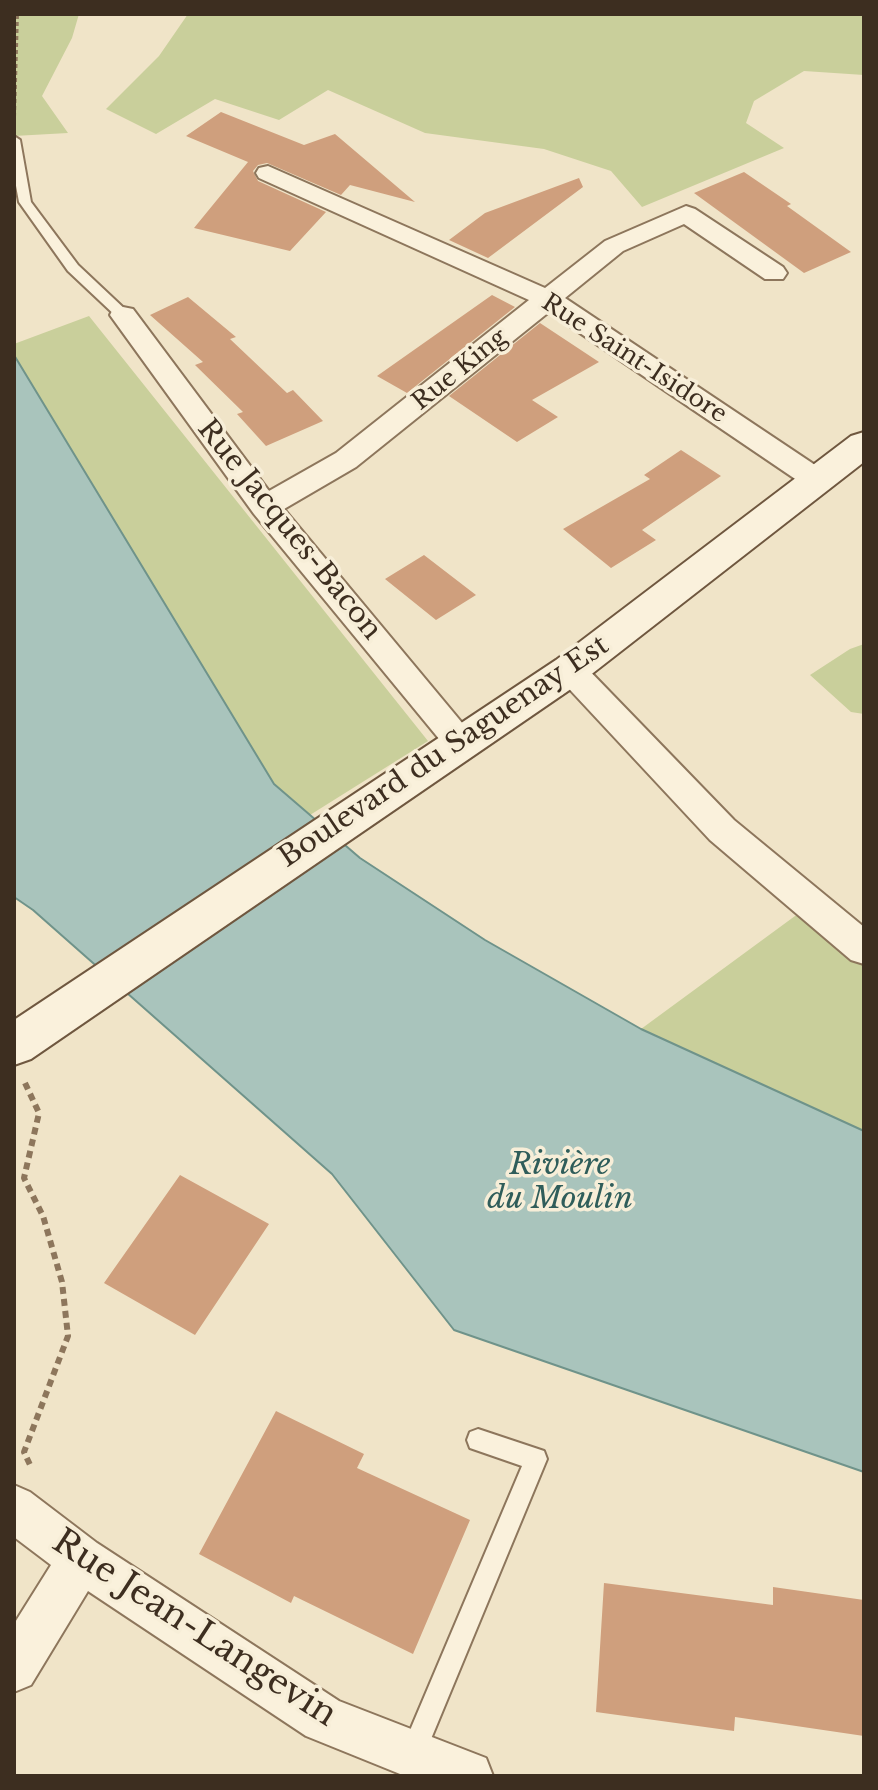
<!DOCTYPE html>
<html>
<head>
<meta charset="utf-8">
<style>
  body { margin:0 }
  #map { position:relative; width:878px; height:1790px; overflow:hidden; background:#f0e4c8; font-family:"Libre Baskerville",serif }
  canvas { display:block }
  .frame { position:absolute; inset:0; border:16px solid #3d2e20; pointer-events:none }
</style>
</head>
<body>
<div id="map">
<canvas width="878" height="1790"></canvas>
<div class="frame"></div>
</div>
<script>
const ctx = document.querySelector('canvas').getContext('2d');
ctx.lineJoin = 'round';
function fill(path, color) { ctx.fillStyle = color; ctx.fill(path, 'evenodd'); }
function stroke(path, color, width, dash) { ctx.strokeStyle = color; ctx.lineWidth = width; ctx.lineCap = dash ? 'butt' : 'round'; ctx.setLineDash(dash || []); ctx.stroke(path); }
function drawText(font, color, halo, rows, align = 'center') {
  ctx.font = font + ' "Libre Baskerville",serif'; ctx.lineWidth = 7; ctx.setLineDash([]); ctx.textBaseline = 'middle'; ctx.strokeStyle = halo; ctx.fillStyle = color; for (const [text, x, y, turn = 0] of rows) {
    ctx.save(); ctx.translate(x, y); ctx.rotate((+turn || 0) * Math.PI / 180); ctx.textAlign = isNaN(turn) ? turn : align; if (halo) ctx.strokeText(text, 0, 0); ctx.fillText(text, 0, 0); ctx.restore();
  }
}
fill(new Path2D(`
  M14 14H79L72 38 42 96 68 133 14 136Z
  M188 14H858L864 16V75L804 71 754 101 746 123 784 148 642 207 611 171 544 149 425 133 328 90 279 120 215 99 156 134 106 109 159 56Z
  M89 316 428 741 310 815 274 784 14 355V344Z
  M864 644V714L851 712 810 675 850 649Z
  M810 905 864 949V1131L641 1029Z`), '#c9cf9b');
const water = new Path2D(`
  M14 355 274 784 360 858 485 940 641 1029 864 1131V1472L454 1330 332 1174 33 910 14 897Z`);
fill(water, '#a9c4bc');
stroke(water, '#6f938a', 2);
fill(new Path2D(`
  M221 112 304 145 335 134 415 202 350 185 341 195 267 163 258 165 253 171 258 181 326 212 290 251 194 228 248 162 186 136Z
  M744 172 791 204 787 206 851 252 804 273 694 193Z
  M579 178 583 187 488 258 449 240 485 213Z
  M492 295 515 307 407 393 377 376Z
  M188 297 236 337 230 339 287 393 293 390 323 421 266 446 237 414 243 412 195 365 203 362 150 315Z
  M540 323 599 362 532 400 558 417 517 442 449 396Z
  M681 450 721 476 642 530 656 540 611 568 563 529 650 479 644 475Z
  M424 555 476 595 436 620 385 579Z
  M180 1175 269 1224 195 1335 104 1283Z
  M276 1411 364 1454 357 1468 470 1520 413 1654 294 1596 291 1603 199 1554Z
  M604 1583 773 1605V1587L864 1600V1736L735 1717 734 1731 596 1712Z`), '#cf9f7d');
const lane = new Path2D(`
  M14 136 20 140 31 202 78 265 128 312V318H118L68 271 19 202 14 175Z
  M478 1429 544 1451 547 1459 421 1763 412 1766 403 1763 400 1754 522 1466 470 1448 467 1440 470 1432Z`);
const street = new Path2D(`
  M268 166 545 288 605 241 686 206 695 209 783 267 787 273 783 279H765L684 224 623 251 565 298 827 473 832 480 827 487 817 490 807 487 549 312 356 467 284 509 478 742 473 751 461 755 449 751 254 514 110 315 113 309 123 307 133 309 269 491 336 453 529 300 259 178 256 173 259 168Z
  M570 658 581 662 734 820 864 927V964L851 960 710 840 559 678 554 670 559 662Z
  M14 1485 30 1492 97 1543 339 1701 486 1758 493 1776H405L306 1736 88 1591 31 1685 14 1692V1624L51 1565 14 1537Z`);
const secondary = new Path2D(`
  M864 432V462L584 680 31 1059 14 1065V1020L556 660 851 436Z`);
stroke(lane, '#8d765c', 4);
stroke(street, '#8d765c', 4);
stroke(secondary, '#6f573f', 4);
stroke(new Path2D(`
  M14 117 17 14`), '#8d765c', 4, [4, 3]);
stroke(new Path2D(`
  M25 1083 39 1113 24 1178 43 1216 62 1282 68 1336 24 1452 31 1467`), '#8d765c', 6, [7, 5]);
fill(lane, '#faf1dc');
fill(street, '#faf1dc');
fill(secondary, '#faf1dc');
drawText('24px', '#3d2e20', '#f7eed8', [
  ["Rue Saint-Isidore",634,359,33],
  ["Rue King",460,370,-39]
]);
drawText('28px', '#3d2e20', '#f7eed8', [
  ["Rue Jacques-Bacon",289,530,51],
  ["Boulevard du Saguenay Est",444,752,-34]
]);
drawText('italic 30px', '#2f5d5a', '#f7eed8', [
  ["Rivière",560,1166],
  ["du Moulin",560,1200]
]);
drawText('34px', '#3d2e20', '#f7eed8', [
  ["Rue Jean-Langevin",194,1629,33]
]);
</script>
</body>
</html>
